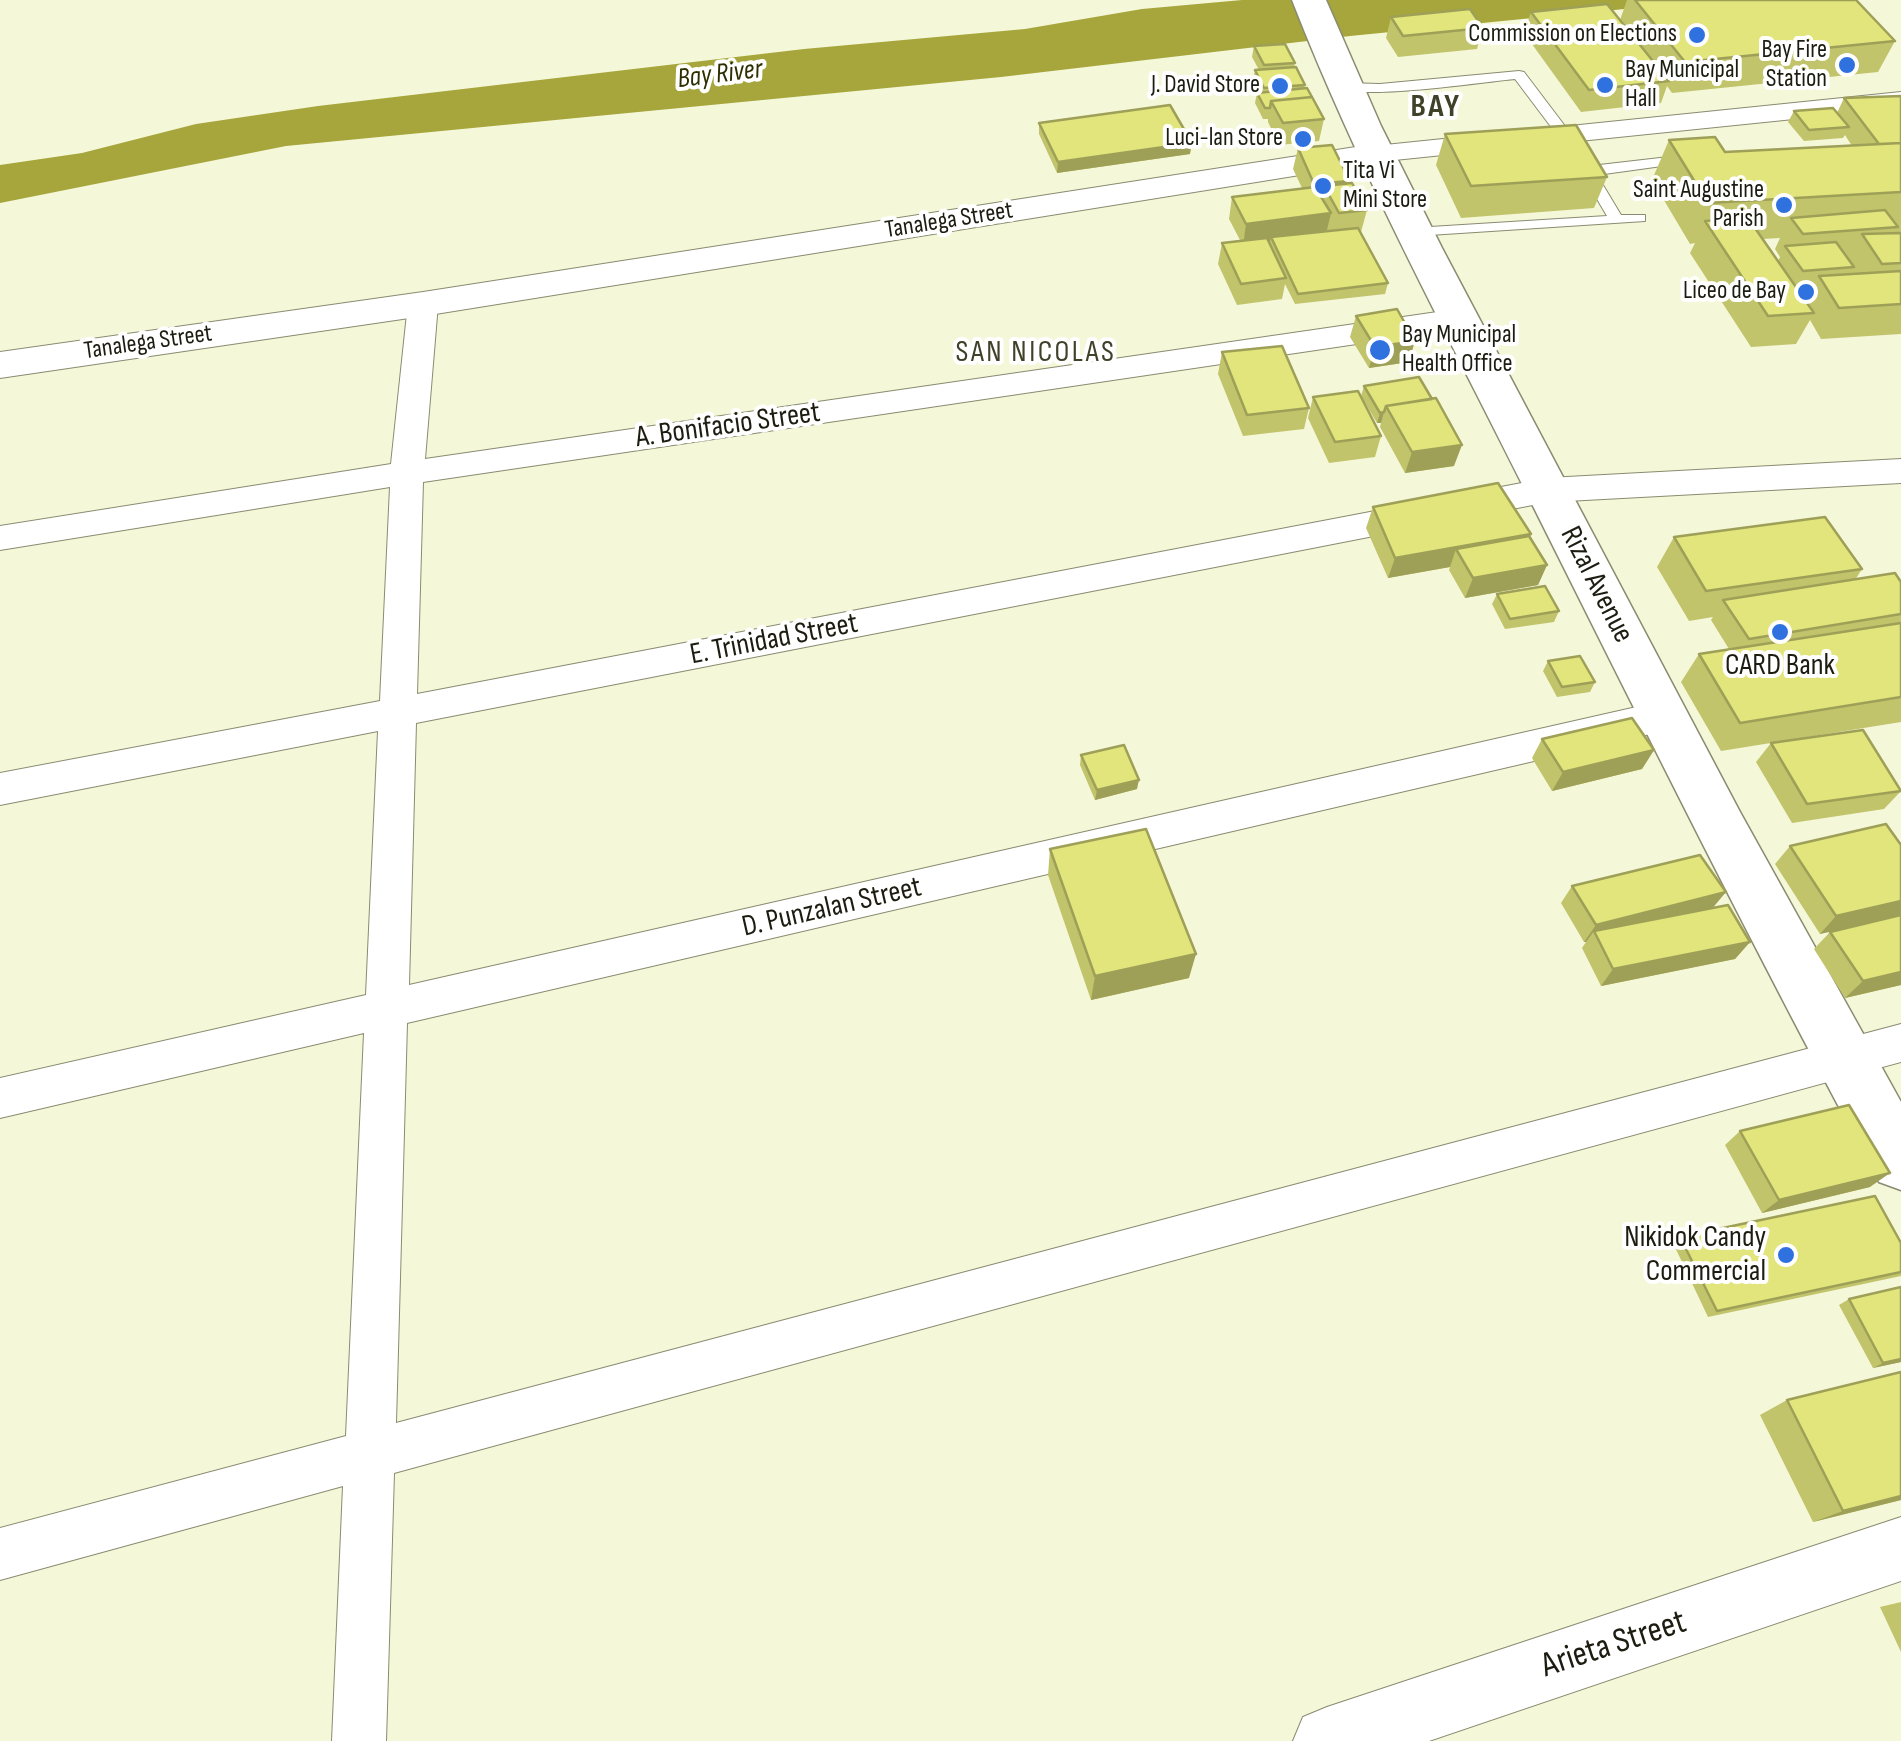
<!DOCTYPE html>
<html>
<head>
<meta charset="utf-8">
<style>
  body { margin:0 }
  canvas { display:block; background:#f5f7d9 }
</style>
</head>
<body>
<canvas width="1901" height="1741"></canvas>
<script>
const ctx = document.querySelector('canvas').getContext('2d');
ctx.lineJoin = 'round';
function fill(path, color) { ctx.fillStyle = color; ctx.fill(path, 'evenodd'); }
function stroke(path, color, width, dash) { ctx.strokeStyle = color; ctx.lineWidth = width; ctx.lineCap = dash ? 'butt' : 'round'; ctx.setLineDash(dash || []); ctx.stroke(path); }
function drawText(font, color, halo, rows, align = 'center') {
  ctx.font = font + ' "Sofia Sans Condensed",sans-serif'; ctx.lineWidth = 8; ctx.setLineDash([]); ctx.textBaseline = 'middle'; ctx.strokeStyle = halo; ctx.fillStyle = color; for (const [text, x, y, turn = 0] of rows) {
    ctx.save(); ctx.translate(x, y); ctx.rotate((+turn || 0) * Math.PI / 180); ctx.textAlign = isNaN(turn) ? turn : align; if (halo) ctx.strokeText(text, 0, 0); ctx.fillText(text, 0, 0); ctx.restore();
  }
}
fill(new Path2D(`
  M1242 0H1716L1350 36 1001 77 286 146 0 203V165L82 153 196 124 318 106 804 49 1025 29 1142 9Z`), '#a6a63c');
const service = new Path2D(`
  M1519 71 1524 72 1577 142V148H1567L1515 79C1482 82 1360 101 1337 87L1344 83 1380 84Z
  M1686 155 1691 156V162L1597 175 1621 215H1645V221L1414 236 1407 232 1414 228 1607 216 1581 172 1582 167Z`);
const minor = new Path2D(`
  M1901 92V108L1375 162 1361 154 1375 146Z
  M423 294 434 297 438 304 425 459 1458 309 1469 312 1473 319 1469 326 1458 329 423 482 417 694 1548 478 1901 459V483L1548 502 416 723 409 985 1663 701 1676 706 1682 716 1676 726 1663 731 407 1023 396 1423 1901 1024V1062L394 1473 386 1741H332L343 1486 0 1580V1528L346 1436 364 1033 0 1118V1078L366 995 378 731 0 805V773L380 701 390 487 0 550V526L391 464 408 304 412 297Z`);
const tertiary = new Path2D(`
  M1375 144 1387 147 1392 154 1387 161 423 316 0 378V352L423 292Z
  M1901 1517V1581L1429 1741H1293L1303 1717 1327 1707Z`);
const secondary = new Path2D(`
  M1292 0H1326L1381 126 1442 248 1740 812 1901 1102V1190L1879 1182C1756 954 1641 722 1525 490 1444 328 1358 169 1292 0Z`);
stroke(service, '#8a8b70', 2);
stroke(minor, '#8a8b70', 2);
stroke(tertiary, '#8a8b70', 2);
stroke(secondary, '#8a8b70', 3);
fill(service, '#fff');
fill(minor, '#fff');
fill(tertiary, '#fff');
fill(secondary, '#fff');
fill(new Path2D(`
  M1627 0H1856L1895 41 1878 72 1672 93 1667 86 1661 103 1581 112 1524 33 1531 12 1620 20Z
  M1391 17 1483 28 1477 49 1398 57 1386 38Z
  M1254 46 1295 63 1294 67 1305 85 1304 88 1324 119 1319 141 1279 145 1268 122V119H1263L1255 103 1257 93 1259 92 1253 81 1255 70H1259L1252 57Z
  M1901 96V334L1821 339 1810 320 1796 344 1751 347 1690 253 1695 243 1690 244 1652 180 1669 140 1725 152 1852 146 1845 135 1843 138 1804 141 1788 122 1794 111 1837 113 1844 98ZM1780 238 1775 249 1780 257 1778 261 1763 239Z
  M1039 123 1190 154 1057 173 1039 134Z
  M1445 134 1607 177 1594 208 1461 218 1436 165Z
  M1298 148 1350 181 1349 183 1367 210 1361 232 1388 283 1385 294 1295 304 1285 284 1282 299 1237 305 1218 264 1222 243 1240 240 1229 219 1232 197 1302 188 1293 169Z
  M1356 316 1409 362 1369 368 1350 337Z
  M1222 352 1309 408 1304 429 1243 436 1218 374Z
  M1364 386 1454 466 1405 473 1380 427 1381 423H1377L1361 396Z
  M1313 397 1381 436 1375 457 1329 463 1308 418Z
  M1373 507 1531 534 1530 536 1547 565 1538 585 1465 598 1449 570 1450 567 1388 578 1366 528Z
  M1674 537 1862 569 1855 580 1901 582V722L1721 751 1681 682 1699 654 1729 649 1711 620 1713 617 1689 621 1657 567Z
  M1497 594 1559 611 1554 622 1505 629 1492 604Z
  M1548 661 1595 682 1590 692 1557 697 1543 671Z
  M1542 739 1654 750 1642 769 1552 791 1532 758Z
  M1771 743 1901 791 1884 809 1792 823 1756 762Z
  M1081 755 1137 789 1095 800 1080 765Z
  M1790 846 1901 915 1820 934 1775 864Z
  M1050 849 1189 978 1091 1000 1048 875Z
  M1572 886 1713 908 1750 942 1735 959 1601 986 1582 948 1586 942H1584L1561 903Z
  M1901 915V985L1845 998 1814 949 1830 932Z
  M1740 1131 1870 1187 1762 1213 1725 1145Z
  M1680 1237 1901 1243V1276L1708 1317 1673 1243Z
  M1901 1287V1362L1873 1368 1839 1305 1849 1299Z
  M1787 1400 1901 1500 1813 1522 1760 1415Z
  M1901 1602V1652L1880 1607Z`), '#c2c46b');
fill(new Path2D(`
  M1192 143 1190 154 1057 173 1058 162Z
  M1331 213 1326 234 1271 237 1270 242 1243 246 1246 224Z
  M1415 341 1409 362 1369 368 1375 347Z
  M1384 412 1381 423H1377L1380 413Z
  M1462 445 1454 466 1405 473 1412 452Z
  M1531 534 1522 554 1456 549 1450 567 1388 578 1395 558Z
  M1547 565 1538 585 1465 598 1473 578Z
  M1654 750 1642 769 1552 791 1563 772Z
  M1139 780 1137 789 1095 800 1097 790Z
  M1726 892 1711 910 1594 931 1586 942H1584L1596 925Z
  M1901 901V915L1820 934 1836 916Z
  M1750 942 1735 959 1601 986 1613 969Z
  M1196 954 1189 978 1091 1000 1095 976Z
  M1901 972V985L1845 998 1863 981Z
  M1890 1173 1870 1187 1762 1213 1779 1200Z
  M1901 1359V1362L1873 1368 1883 1363Z
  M1901 1496V1500L1813 1522 1843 1511Z`), '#9ea057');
const building = new Path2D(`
  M1635 0H1856L1895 41 1685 62Z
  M1607 4 1669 81 1589 90 1531 12Z
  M1470 9 1483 28 1403 36 1391 17Z
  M1285 44 1295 63 1264 65 1254 46Z
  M1296 67 1305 85 1264 88 1255 70Z
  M1307 88 1312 97 1271 101 1270 108H1265L1257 93Z
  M1901 96V143L1879 144 1844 98Z
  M1312 97 1324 119 1283 123 1271 101Z
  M1170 105 1192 143 1058 162 1039 123Z
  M1833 108 1849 127 1809 130 1794 111Z
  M1576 125 1607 177 1471 186 1445 134Z
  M1715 137 1725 152 1901 143V192L1708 203 1669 140Z
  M1332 145 1350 181 1314 184 1298 148Z
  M1352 183 1367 210 1339 213 1324 186Z
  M1315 187 1331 213 1246 224 1232 197Z
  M1885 210 1898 227 1803 234 1791 218Z
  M1748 218 1814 313 1768 316 1705 221Z
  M1358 228 1388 283 1298 294 1271 237Z
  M1901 233V263L1882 264 1862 234Z
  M1267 238 1286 278 1241 284 1222 243Z
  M1836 242 1854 267 1803 271 1785 246Z
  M1901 271V304L1839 308 1819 276Z
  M1397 309 1415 341 1375 347 1356 316Z
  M1282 346 1309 408 1247 415 1222 352Z
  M1419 377 1432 399 1386 406 1384 412 1380 413 1364 386Z
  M1358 391 1381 436 1335 442 1313 397Z
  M1436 398 1462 445 1412 452 1386 406Z
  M1498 483 1531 534 1395 558 1373 507Z
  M1825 517 1862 569 1706 591 1674 537Z
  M1529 536 1547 565 1473 578 1456 549Z
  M1895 573 1901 582V614L1749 639 1723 600Z
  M1545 586 1559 611 1510 619 1497 594Z
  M1901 623V697L1740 723 1699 654Z
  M1580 656 1595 682 1562 687 1548 661Z
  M1632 718 1654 750 1563 772 1542 739Z
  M1863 730 1901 791 1807 804 1771 743Z
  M1124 745 1139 780 1097 790 1081 755Z
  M1886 824 1901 845V901L1836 916 1790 846Z
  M1146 829 1196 954 1095 976 1050 849Z
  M1700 855 1726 892 1596 925 1572 886Z
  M1728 905 1750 942 1613 969 1594 931Z
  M1901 915V972L1863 981 1830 932Z
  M1849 1105 1890 1173 1779 1200 1740 1131Z
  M1875 1196 1901 1243V1272L1717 1311 1680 1237Z
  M1901 1287V1359L1883 1363 1849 1299Z
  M1901 1372V1496L1843 1511 1787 1400Z`);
fill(building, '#e2e47c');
stroke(building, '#9ea057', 2.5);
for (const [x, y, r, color] of [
  [1697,35,10,"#2f72df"],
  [1847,65,10,"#2f72df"],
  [1605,85,10,"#2f72df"],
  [1280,86,10,"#2f72df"],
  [1303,139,10,"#2f72df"],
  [1323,186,10,"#2f72df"],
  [1784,205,10,"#2f72df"],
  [1806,292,10,"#2f72df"],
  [1380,350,12,"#2f72df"],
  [1780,632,10,"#2f72df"],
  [1786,1255,10,"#2f72df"]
]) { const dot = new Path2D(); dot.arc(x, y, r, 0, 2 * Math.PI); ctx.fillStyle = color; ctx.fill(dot); stroke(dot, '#fff', 4); }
drawText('25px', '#1c1c11', '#fff', [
  ["Commission on Elections",1677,35],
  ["Bay Fire",1827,51],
  ["Station",1827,80],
  ["Bay Municipal",1625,71,"left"],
  ["Hall",1625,100,"left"],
  ["J. David Store",1260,86],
  ["Luci-lan Store",1283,139],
  ["Tita Vi",1343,172,"left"],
  ["Mini Store",1343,201,"left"],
  ["Saint Augustine",1764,191],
  ["Parish",1764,220],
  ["Liceo de Bay",1786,292],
  ["Bay Municipal",1402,336,"left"],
  ["Health Office",1402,365,"left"]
], 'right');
drawText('25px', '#1c1c11', '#fff', [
  ["Tanalega Street",949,221,-9],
  ["Tanalega Street",148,343,-8]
]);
drawText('italic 28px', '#2e2e00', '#fff', [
  ["Bay River",720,75,-7]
]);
ctx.letterSpacing = '2.5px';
drawText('30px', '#404129', '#fff', [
  ["SAN NICOLAS",1036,353]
]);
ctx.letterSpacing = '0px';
drawText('30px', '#1c1c11', '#fff', [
  ["A. Bonifacio Street",728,426,-8],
  ["Rizal Avenue",1596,585,63],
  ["E. Trinidad Street",774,640,-11],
  ["D. Punzalan Street",832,908,-13]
]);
drawText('30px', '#1c1c11', '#fff', [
  ["CARD Bank",1780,666],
  ["Nikidok Candy",1766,1238,"right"],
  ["Commercial",1766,1272,"right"]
]);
ctx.letterSpacing = '2.5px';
drawText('bold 32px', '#404129', '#fff', [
  ["BAY",1436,108]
]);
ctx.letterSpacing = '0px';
drawText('35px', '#1c1c11', '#fff', [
  ["Arieta Street",1614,1645,-18]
]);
</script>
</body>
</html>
